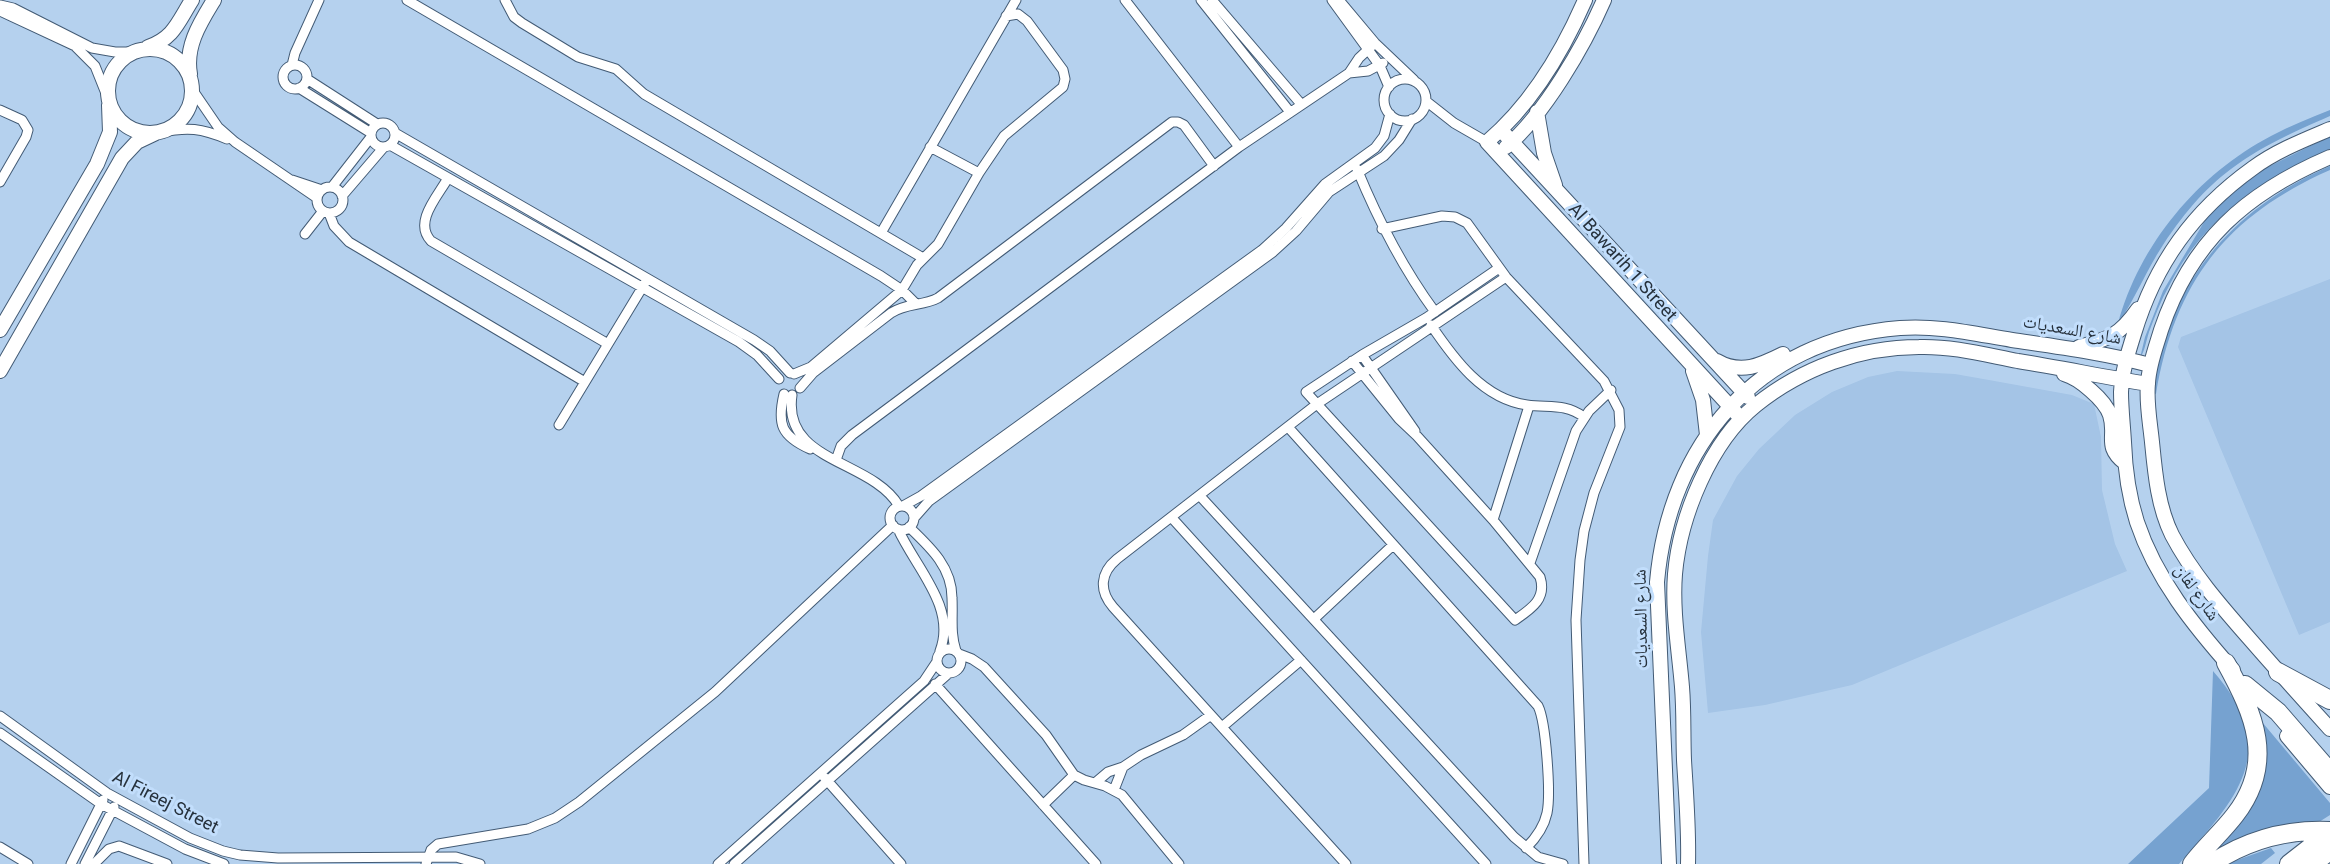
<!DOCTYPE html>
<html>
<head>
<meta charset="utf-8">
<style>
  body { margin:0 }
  canvas { display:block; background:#b5d1ee }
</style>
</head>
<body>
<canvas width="2330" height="864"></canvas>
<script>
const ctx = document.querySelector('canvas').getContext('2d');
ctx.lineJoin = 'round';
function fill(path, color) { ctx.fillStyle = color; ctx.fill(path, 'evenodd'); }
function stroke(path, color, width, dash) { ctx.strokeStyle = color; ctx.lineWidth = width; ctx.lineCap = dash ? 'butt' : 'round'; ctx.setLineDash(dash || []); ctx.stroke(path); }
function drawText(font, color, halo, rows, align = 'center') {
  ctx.font = font + ' Roboto,"Noto Naskh Arabic",sans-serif'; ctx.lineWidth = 6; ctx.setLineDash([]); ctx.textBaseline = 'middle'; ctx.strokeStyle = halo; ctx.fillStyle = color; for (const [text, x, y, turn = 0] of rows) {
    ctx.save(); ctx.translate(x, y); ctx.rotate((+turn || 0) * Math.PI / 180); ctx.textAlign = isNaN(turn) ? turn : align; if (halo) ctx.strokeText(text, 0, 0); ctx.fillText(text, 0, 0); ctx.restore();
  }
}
fill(new Path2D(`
  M2330 279V622L2299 635 2178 347 2181 337Z
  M1897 371 1955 374 1989 380 2072 395 2094 404 2101 437 2102 490 2115 544 2127 571 1852 685 1765 705 1708 713 1701 632 1708 556 1713 520 1737 476 1759 449 1795 415 1832 392 1868 377Z`), '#a4c4e6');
fill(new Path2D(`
  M2330 110V116C2252 150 2211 172 2163 245 2146 271 2135 299 2118 324 2139 245 2198 174 2271 136 2290 126 2310 118 2330 110Z
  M2330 136V149C2262 178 2204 218 2169 286 2161 300 2155 316 2149 332 2146 341 2145 351 2140 358L2145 337 2163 291 2207 217 2238 188 2266 168Z
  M2330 166V170C2226 216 2175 282 2156 394L2153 393C2167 285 2231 209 2330 166Z
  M2213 671C2284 751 2236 799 2179 864H2128L2209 788Z
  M2257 716 2330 803V815L2319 822 2205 858 2240 816Z
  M2271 848 2275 853 2261 864H2226Z`), '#76a2d0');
const street = new Path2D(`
  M407 0 881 276 902 290 916 304
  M505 0 514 17 522 23 578 57 616 69 644 94 923 258
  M1125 0 1239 147
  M1201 0 1290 112
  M1212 0 1301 104
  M1332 0 1380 66 1389 87
  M1339 0 1375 43 1414 80
  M0 5 13 8 92 48 115 52H132
  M0 11 75 46 95 66 107 96
  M283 77a12 12 0 1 1 24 0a12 12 0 1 1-24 0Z
  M292 65 295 53 319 0
  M1349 73 1368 71 1383 63
  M307 79 377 124
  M1384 100a21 21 0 1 1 42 0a21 21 0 1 1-42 0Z
  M299 88 371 133
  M192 89 218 127 235 142 317 198
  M1426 101 1454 123 1487 142
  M0 110 22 120 28 130 26 137 0 182
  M371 135a12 12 0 1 1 24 0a12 12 0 1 1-24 0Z
  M161 132C188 127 201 128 227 139
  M395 133 754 340 770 351 790 373
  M390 145 739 342 757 355 779 379
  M930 147 979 173
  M1357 169C1378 220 1402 267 1435 312
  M448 178C438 196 413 222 431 241L608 344
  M292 180 322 190
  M332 187 371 137
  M317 200a13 13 0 1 1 26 0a13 13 0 1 1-26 0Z
  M342 196 384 147
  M329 213 334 226 349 242 585 382
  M1382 229 1442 216 1455 217 1467 223 1506 277 1604 381 1619 410 1620 427 1594 493 1584 531 1580 560 1576 620 1584 864
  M881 233 1016 0
  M305 234 323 211
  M1431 325C1454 359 1483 399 1527 405 1549 408 1565 403 1584 417
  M1362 355 1415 431
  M1352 361 1399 419 1417 436 1493 520 1540 577C1547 599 1531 609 1515 620L1306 392 1362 355 1426 318 1499 268
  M794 374 811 367 902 290 917 265 938 244 979 173 1004 136 1063 87 1065 79 1063 70 1027 21 1018 14 1006 16
  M800 388 813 373 891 313C906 303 923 306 938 298L1172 122H1178L1184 125 1214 166
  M784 394C777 424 781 436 810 449
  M792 395C782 463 871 459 899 506
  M559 425 645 283
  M1288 427 1538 706C1546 722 1551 794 1547 813 1544 827 1536 838 1526 848
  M836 460 841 446 852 435 1239 147 1349 73 1359 58 1375 43
  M1200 496 1514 837 1538 857 1563 864
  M903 506 921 496 1262 250 1286 228 1325 184 1375 148 1384 136 1390 114
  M890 518a12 12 0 1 1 24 0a12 12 0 1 1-24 0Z
  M914 518 929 501 1273 252 1296 231 1329 192 1384 156 1399 140 1412 119
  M1172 518 1486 864
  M1493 520 1529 406
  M909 527C930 547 952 567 952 598 953 617 950 633 956 651
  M898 529C915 567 957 607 940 651
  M1530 563 1576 431 1589 411 1611 390
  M1314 619 1393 545
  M937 661a12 12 0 1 1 24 0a12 12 0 1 1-24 0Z
  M959 654 972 659 984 667 1046 735 1074 775 1084 780 1105 786 1122 795 1179 864
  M935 684 1096 864
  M0 716 107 793 190 838 223 851 240 855 278 858 456 857 480 864
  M1222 727 1301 660
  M0 733 101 804 185 849 224 864
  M824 777 901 864
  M1095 783 1108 772 1123 767 1141 755 1183 735 1211 715
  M1114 790 1123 767
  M1043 805 1074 775
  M0 847 28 864
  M71 864 103 800
  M85 864 114 807
  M94 864 109 849 119 846 167 864
  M426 864 431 850 438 844 528 829 555 818 579 802 715 692 893 525
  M718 864 924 681 936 663
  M734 864 949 673
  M1346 864 1113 607C1099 591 1100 573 1117 559L1317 404 1506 277`);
const secondary = new Path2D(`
  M1585 0C1562 53 1532 104 1487 142L1737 414
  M148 47C174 38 178 22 192 0
  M108 91a42 42 0 1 1 84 0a42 42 0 1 1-84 0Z
  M190 74C185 46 200 23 214 0
  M1537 112 1544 153 1555 185
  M1501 130 1748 397
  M1506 147C1544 115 1584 46 1604 0
  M2330 157C2246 193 2191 241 2161 330 2156 347 2149 364 2148 383 2146 402 2150 422 2152 442 2155 473 2158 507 2172 535 2192 573 2220 605 2248 637 2275 668 2302 698 2330 729
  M0 330 97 164 110 132 109 105
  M2079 347C2109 339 2120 335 2138 309
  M1717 361C1741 375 1761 365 1783 354
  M0 371 122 158 137 142 156 133
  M1693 371 1703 400 1707 435
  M2064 374C2079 378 2105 400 2110 415 2117 436 2103 446 2125 463
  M2233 670C2194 626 2156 579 2137 522 2129 497 2125 469 2124 442 2123 425 2121 408 2121 392 2122 372 2128 353 2134 334 2155 264 2193 211 2253 168 2276 151 2304 140 2330 129
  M2287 736 2330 787
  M1669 864 1657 582C1669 445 1757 339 1900 328 1938 325 1975 334 2012 340 2059 347 2105 353 2150 365
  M1688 864C1689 829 1686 794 1684 760 1683 735 1684 711 1682 687 1679 650 1672 611 1675 574 1680 517 1710 442 1756 405 1802 368 1860 347 1919 347 1953 346 1986 355 2018 361 2061 368 2105 377 2148 384`);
const highway = new Path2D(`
  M2278 672 2330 700
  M2245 685 2278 712 2330 772
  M2192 864C2205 847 2222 832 2235 815 2276 762 2254 714 2226 663
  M2211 864C2247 840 2287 829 2330 831
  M2289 864 2330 832
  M2312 864 2330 851`);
stroke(street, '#435b75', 11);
stroke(secondary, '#435b75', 16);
stroke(highway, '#435b75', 20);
stroke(street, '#fff', 9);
stroke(secondary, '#fff', 14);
stroke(highway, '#fff', 18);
drawText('18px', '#26313c', '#c2defc', [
  ["Al Bawarih 1 Street",1622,263,48],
  ["شارع السعديات",2072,331,10],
  ["شارع لفان",2196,593,55],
  ["شارع السعديات",1642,619,-91],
  ["Al Fireej Street",165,803,27]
]);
</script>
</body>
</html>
